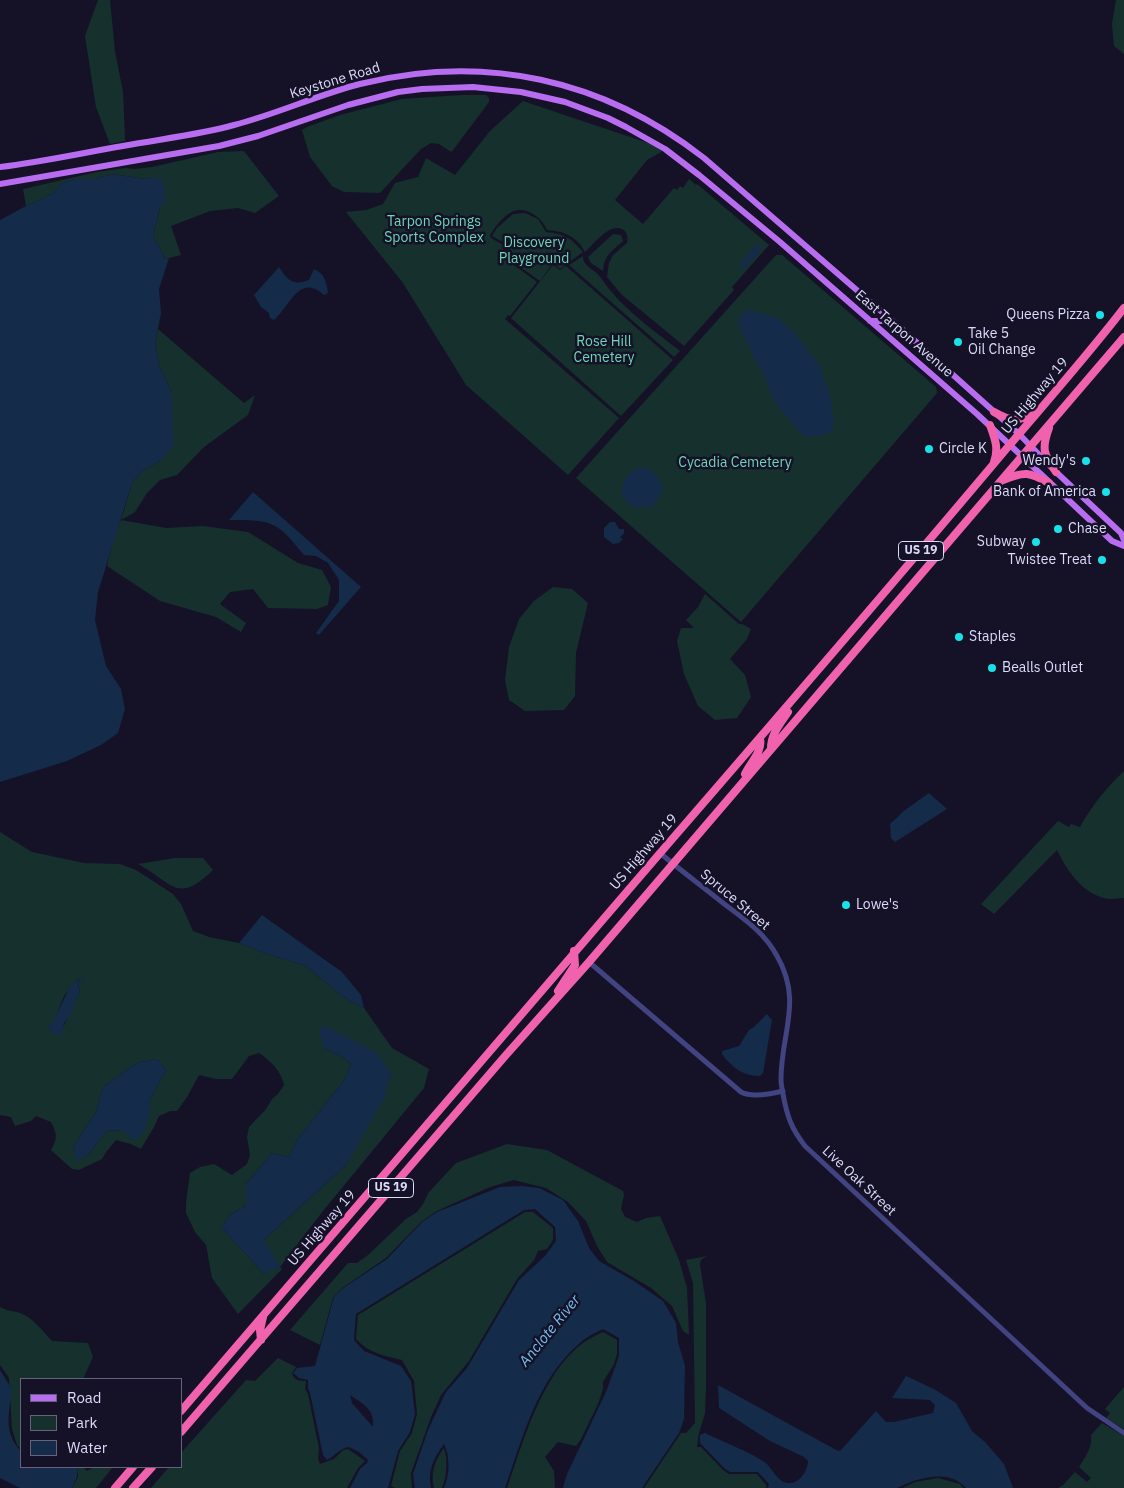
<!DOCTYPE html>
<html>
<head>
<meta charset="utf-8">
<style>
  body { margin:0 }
  #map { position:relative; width:1124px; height:1488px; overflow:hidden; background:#151227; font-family:"IBM Plex Sans",sans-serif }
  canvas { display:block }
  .legend { position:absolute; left:20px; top:1378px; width:162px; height:90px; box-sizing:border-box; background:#151227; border:1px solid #65627c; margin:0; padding:6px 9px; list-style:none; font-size:15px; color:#dddbfc }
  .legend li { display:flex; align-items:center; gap:10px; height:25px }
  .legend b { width:25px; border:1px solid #65627c }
</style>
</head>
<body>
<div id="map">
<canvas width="1124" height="1488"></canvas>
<ul class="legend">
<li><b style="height:6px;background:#b86df1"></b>Road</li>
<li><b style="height:14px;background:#16302e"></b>Park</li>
<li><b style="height:14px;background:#142b49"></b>Water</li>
</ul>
</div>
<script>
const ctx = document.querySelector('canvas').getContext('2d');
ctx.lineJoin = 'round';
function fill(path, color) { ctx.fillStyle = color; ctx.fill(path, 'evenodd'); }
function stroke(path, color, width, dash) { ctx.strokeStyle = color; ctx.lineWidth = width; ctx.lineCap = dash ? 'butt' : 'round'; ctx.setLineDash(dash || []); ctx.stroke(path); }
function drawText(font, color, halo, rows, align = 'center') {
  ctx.font = font + ' "IBM Plex Sans",sans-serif'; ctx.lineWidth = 5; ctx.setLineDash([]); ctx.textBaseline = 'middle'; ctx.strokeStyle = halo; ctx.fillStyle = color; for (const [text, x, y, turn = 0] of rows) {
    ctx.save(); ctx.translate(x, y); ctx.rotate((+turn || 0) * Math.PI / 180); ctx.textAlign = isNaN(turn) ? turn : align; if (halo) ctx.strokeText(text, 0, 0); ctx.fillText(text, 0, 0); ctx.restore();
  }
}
fill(new Path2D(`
  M98 0H110L115 51 123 92 125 141 110 144 96 107 85 36Z
  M1116 0H1124V54L1114 46 1112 24Z
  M461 95H486L489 98V102L453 150 451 152 439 144 431 143 421 149 380 193 344 192 332 186 310 157 302 130 307 127 340 115 402 99Z
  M523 101 651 144 663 151 647 160 615 200 643 224 674 188 677 190 680 186 683 188 689 179 696 185 697 184 769 245 732 287 734 290 684 346 621 294 607 277 609 263 613 255 627 243C628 238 628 232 622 229 609 223 594 244 585 252 577 236 563 231 547 230 542 218 526 205 512 212 503 216 495 227 490 235L491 238 503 245 514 265 537 282 510 316 508 315 505 319 619 418 568 475 466 385 403 283 346 212 366 210 383 204 395 183 418 177 426 158 455 175 490 131Z
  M244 151 279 196 255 213 238 208 210 211 171 226 181 255 165 259 153 236 160 207 153 177 146 179 112 174 95 179H74L63 183 52 194 26 206 23 189 97 172 126 168 134 169 152 167 218 152Z
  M525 213 538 219 546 232C565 234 571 238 583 252L560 269 553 263 540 281 516 264 505 243 492 236 497 228 513 214Z
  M613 234 621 235 623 241C612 251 604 255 603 271L591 263 588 257Z
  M776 255H782L936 387 937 393 741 622 576 478Z
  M583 256C583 268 596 269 601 278 620 307 652 329 680 351L674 357 569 265Z
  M553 265 560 270 566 266 673 360 621 416 511 318Z
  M158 329 244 403 255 395 248 415 204 447 177 475 160 480 147 493 135 512 121 520 166 528 203 526 248 532 298 563 322 570 331 587 328 605 317 609 268 608 253 589 230 592 220 604 246 623 241 632 216 617 160 601 107 566 116 530 121 520 132 483 142 471 161 460 171 391 159 365 155 344Z
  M553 587 572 589 588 603 576 653 575 696 564 710 525 711 509 700 505 680 509 647 519 619 534 601Z
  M705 594 739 624H742L751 629 747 639 730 659 745 675 751 697 737 718 715 720 698 706 684 674 677 641 681 628H694L686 620 698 607Z
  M1123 772H1124V898C1118 898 1110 900 1104 898 1082 893 1066 869 1057 850L994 914 981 904 1058 821 1069 827 1071 824 1080 827C1091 807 1106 788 1123 772Z
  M0 832 32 852 84 863 120 864 136 870 173 894 181 904 193 931 209 937 239 943 270 955 306 966 342 996 364 1008 392 1048 429 1069 424 1088 323 1211 280 1267 282 1269 238 1314 212 1278 206 1245 195 1232 186 1213V1203L190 1173 200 1167 214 1164 232 1175 247 1164 250 1155 247 1137 249 1127 266 1109 272 1099 278 1094 284 1085C281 1071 271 1061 259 1053L249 1056 232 1079H216L199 1075 187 1097 177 1111H170L159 1116 154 1127 141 1149 131 1144 116 1140 106 1152 102 1159 79 1170 72 1169 51 1150C58 1138 57 1134 51 1122L36 1116 31 1121 15 1126 11 1117 0 1115ZM79 978 81 982 79 981 78 988 80 990C74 1004 69 1017 62 1029L52 1031 48 1029C57 1019 59 1005 66 993 70 988 75 983 79 978ZM324 1048 391 1074 346 1165 264 1240V1274L221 1227 230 1215 246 1205V1184L272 1153 289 1157 297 1140 345 1079 351 1064 341 1056ZM157 1059 166 1070 150 1100V1113L122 1130 107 1131 86 1157 74 1146 96 1112 103 1087 137 1063Z
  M175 858H203L213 870C177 905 173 883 138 864Z
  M507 1144 547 1150 623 1191 624 1195 621 1209 625 1217 637 1222 646 1218 660 1216 679 1260 687 1288 689 1335 683 1331 672 1306 651 1288 607 1262 597 1246 586 1221 568 1202 546 1188 514 1180 490 1187 437 1211 422 1221 386 1258 341 1289 333 1298 320 1345 290 1330 348 1263H357L368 1255 406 1219 417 1212 423 1204 429 1192 456 1163Z
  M525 1212H533L553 1228V1240L547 1249 538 1251 534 1260 517 1279 469 1361 441 1395 431 1417 411 1473 412 1488H395L391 1486 400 1451 412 1433 417 1414 414 1381 402 1360C384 1356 369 1353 356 1339L358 1315Z
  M707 1256 701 1260 700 1264 706 1304V1387L705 1413 699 1433 697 1447H701L723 1470 729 1474H757L766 1485V1488H644L681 1433H686L695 1423 693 1283 686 1260Z
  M0 1307C7 1311 13 1311 20 1313 34 1318 42 1331 52 1341L88 1343 93 1357 83 1379H21V1449L17 1445 12 1429 9 1378 0 1365Z
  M603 1332 617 1340V1354L614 1364 603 1382V1389L598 1404 581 1439 576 1446 558 1442 545 1457 554 1471 555 1488H507C523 1442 542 1373 583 1343 589 1339 596 1335 603 1332Z
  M278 1358 296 1367 292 1373C293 1380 299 1381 306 1381L305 1389 308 1394 319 1448 318 1459 320 1464 334 1459 343 1450 348 1449 365 1461 358 1468 347 1488H151L169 1467H181V1453L246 1380 255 1381Z
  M1124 1387V1429L1106 1418 1110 1413 1105 1409Z
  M1102 1423 1124 1436V1488H1058L1063 1485 1075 1472 1087 1482 1091 1478 1079 1467C1085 1458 1093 1446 1091 1435Z
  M444 1448C448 1459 447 1477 442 1488H434C430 1473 435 1460 444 1448Z
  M78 1467H83L87 1471 94 1467H113L96 1488H72L78 1477Z
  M938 1478 960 1484 963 1488H903L915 1482Z`), '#16302e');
fill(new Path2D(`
  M112 174 146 179 153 177 162 179 166 201 160 207 153 236 165 259 169 258 159 289 161 313 155 344 159 365 171 391 174 445 161 460 142 471 132 483 98 592 95 620 106 666 121 689 125 709 118 733 101 745 67 761 0 782V220L26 206 52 194 63 183 74 179H95Z
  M757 244 762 248 744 269 739 265Z
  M279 267C288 281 293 286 309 280L314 269C325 274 326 281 328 293L324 295C299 273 291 305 274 320L270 318 269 313 261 307 254 295Z
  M749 310 775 317 792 330 822 369V376L828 388 832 404 831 410 834 419 833 429 828 433 821 436 811 437 803 435 781 410 771 395 763 373 749 349 750 347 740 329 738 321 744 312Z
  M640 467C653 468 659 477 663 488L660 497 651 508 632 507 622 495C621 482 628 473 640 467Z
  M253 492 361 587 319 635 316 633 339 601V580L328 563 316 556 304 555C295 545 285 530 273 525 260 519 243 520 229 520Z
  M610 522H615L619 529H624V533L620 538 623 539 619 543 613 544 604 537V528Z
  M929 793 947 809 895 842 891 838 890 824 905 810Z
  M262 915 342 972 361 995 364 1008 342 996 306 966 270 955 239 943Z
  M81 977 82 982 79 981 78 988 80 990 69 1018 64 1023 63 1030 58 1037 57 1035 48 1029C51 1026 69 991 69 986H71Z
  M767 1014 772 1020 763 1073 760 1076C743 1076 732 1068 722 1054V1051L739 1046 749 1030 754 1027Z
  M327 1027 377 1053 391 1074 384 1099 346 1165 264 1240 280 1267 264 1274 221 1227 230 1215 246 1205V1184L272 1153 289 1157 297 1140 345 1079 351 1064 341 1056 324 1048 319 1028Z
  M157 1059 166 1070 150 1100V1113L144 1132 134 1140 122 1130 107 1131 86 1157 75 1161 74 1146 96 1112 103 1087 137 1063Z
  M522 1186 539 1188 563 1200 578 1221 589 1248 599 1261 634 1281 663 1301 676 1323 678 1342 685 1366 684 1419 679 1433 642 1488H563L567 1474 606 1392 619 1356V1338L603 1329C595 1333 586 1337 580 1343 537 1379 523 1437 505 1488H444C450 1475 450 1456 444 1444 434 1457 427 1471 431 1488H415L413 1474 428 1430 446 1392 467 1368 519 1280 545 1256 556 1241 555 1227 535 1209 524 1210 356 1314 354 1340 364 1351 401 1366 411 1381 415 1414 410 1432 398 1451 388 1488H350L360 1469 367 1463 368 1460 359 1452 349 1447C340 1448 335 1456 327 1460L323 1455 310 1393 308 1388V1380L299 1378 293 1373 297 1368 315 1366 334 1297 342 1289 387 1259 423 1221 437 1212 500 1187ZM350 1395C363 1404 375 1409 373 1427L352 1403Z
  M0 1370 12 1389C9 1413 3 1433 21 1451V1467H78L77 1477 72 1488H20L0 1478Z
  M906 1376 934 1389 956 1403 972 1431 985 1442 1004 1464 1013 1488H966C949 1468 917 1478 897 1488H768L769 1484 758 1472H730L724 1468 700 1443V1435L705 1433C723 1442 751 1452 767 1464 773 1470 779 1484 790 1483 800 1483 808 1470 808 1461L804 1457 770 1441 719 1408 718 1385 838 1451 841 1450 876 1411 886 1422H894L933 1413 935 1405 930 1400 892 1398Z`), '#142b49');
stroke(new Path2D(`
  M660 853C680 870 702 886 723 903 743 918 765 933 777 956 803 1001 781 1033 781 1079 781 1084 782 1089 783 1094 787 1116 791 1128 805 1146L1087 1408 1124 1433
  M589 962 741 1092C752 1098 771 1094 783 1091`), '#424381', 5);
stroke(new Path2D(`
  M0 167C41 162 82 153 123 146 160 139 198 135 234 125 277 114 317 95 360 84 484 53 603 79 704 158L904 331 1019 434 1056 472 1121 533 1124 540
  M0 184 219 146 258 136 348 105 398 92 422 89 473 87 521 92 565 102 608 118 626 127 665 149 699 175 780 242 977 414 1112 541 1124 546
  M870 321H885L906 339 914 341`), '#b86df1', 6);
stroke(new Path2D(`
  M994 412C1011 422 1017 421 1035 414
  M990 425C995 439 999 448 994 462
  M1049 428C1041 449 1044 455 1056 472
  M1003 480C1025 471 1029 472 1049 483
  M771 748C771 734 780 724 788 712
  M745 774C750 763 763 751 760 739
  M558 991 575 965 574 951
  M261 1340 260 1330 263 1317
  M181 1411C342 1225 500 1037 661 852 777 718 893 584 1007 448 1047 401 1087 356 1124 308
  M181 1432 506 1055 589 962 1124 337
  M115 1488 133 1467
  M133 1488 152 1467`), '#f062ae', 8);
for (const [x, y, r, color] of [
  [1100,315,5,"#1ae1e9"],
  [958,342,5,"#1ae1e9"],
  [929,449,5,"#1ae1e9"],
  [1086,461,5,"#1ae1e9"],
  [1106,492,5,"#1ae1e9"],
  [1058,529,5,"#1ae1e9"],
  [1036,542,5,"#1ae1e9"],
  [1102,560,5,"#1ae1e9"],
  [959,637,5,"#1ae1e9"],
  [992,668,5,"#1ae1e9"],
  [846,905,5,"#1ae1e9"]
]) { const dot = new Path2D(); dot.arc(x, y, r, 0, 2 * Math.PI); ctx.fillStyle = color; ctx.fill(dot); stroke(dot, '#151227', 2); }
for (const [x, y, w] of [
  [921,551,45],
  [391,1188,45]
]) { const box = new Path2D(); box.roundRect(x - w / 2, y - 9.5, w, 19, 4); ctx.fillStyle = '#151227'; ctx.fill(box); stroke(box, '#dddbfc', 1); }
drawText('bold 12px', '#dddbfc', null, [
  ["US 19",921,551],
  ["US 19",391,1188]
]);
drawText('14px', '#dddbfc', '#151227', [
  ["Keystone Road",335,81,-17],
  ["East Tarpon Avenue",904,334,41],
  ["US Highway 19",1035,396,-50],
  ["US Highway 19",644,852,-49],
  ["Spruce Street",735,900,40],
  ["Live Oak Street",859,1181,43],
  ["US Highway 19",322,1228,-49]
]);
drawText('14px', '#6dd6b5', '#151227', [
  ["Tarpon Springs",434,222],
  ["Sports Complex",434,238],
  ["Discovery",534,243],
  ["Playground",534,259],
  ["Rose Hill",604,342],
  ["Cemetery",604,358],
  ["Cycadia Cemetery",735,463]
]);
drawText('14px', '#dddbfc', '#151227', [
  ["Queens Pizza",1090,315,"right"],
  ["Take 5",968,334],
  ["Oil Change",968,350],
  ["Circle K",939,449],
  ["Wendy's",1076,461,"right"],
  ["Bank of America",1096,492,"right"],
  ["Chase",1068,529],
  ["Subway",1026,542,"right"],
  ["Twistee Treat",1092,560,"right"],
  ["Staples",969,637],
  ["Bealls Outlet",1002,668],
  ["Lowe's",856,905]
], 'left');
drawText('italic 15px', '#73bff2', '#151227', [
  ["Anclote River",550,1331,-51]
]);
</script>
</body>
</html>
